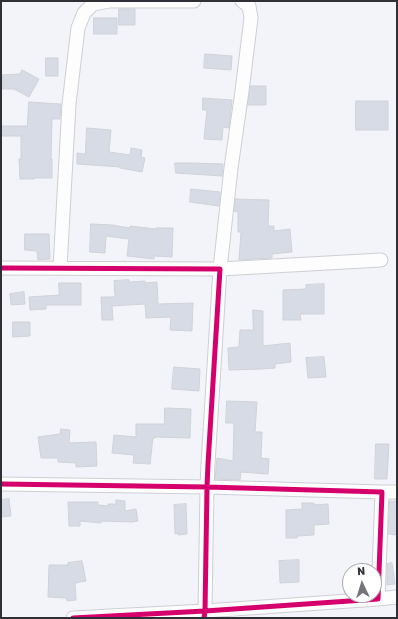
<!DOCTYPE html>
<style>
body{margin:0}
#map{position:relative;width:398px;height:619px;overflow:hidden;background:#f2f4fa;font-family:Rubik,sans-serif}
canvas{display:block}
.frame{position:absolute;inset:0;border:2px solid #2e3036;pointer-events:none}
.north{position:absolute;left:342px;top:563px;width:40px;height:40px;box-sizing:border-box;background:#fff;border:1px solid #abacaf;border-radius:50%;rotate:356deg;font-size:11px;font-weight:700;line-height:16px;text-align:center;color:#2e3036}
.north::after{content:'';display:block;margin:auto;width:14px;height:18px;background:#73757b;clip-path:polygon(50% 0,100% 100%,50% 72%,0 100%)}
</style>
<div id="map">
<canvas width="398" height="619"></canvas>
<div class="frame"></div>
<div class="north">N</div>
</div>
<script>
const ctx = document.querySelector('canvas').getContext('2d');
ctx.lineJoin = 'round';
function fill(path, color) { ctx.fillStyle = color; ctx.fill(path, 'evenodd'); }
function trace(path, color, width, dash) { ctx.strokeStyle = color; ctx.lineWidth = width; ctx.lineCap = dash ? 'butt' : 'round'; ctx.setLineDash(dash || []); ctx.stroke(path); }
const building = new Path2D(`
 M119,9h16v16h-16z
 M94,18h23v16h-23z
 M205,54l27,2 -1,14 -27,-2z
 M46,58h12v18h-12z
 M22,70l17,9 -10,18 -15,-8h-12v-14l18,-1z
 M251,86h15v19h-18z
 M203,98l29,2 -3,28 -6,-1 -1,13 -18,-1 3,-29h-4z
 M356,101h32v29h-32z
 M29,102l32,2 -1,15h-8l-1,40h1v19h-18v1h-14l-1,-20h2v-23h-20v-10h26z
 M87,128l24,2 -2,22 21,3 1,-7 11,2 -1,7 4,1 -3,14 -22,-4v-1l-43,-3v-11l8,1z
 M175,163h16l32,1 -1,12 -46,-3z
 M191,189l29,3 -1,14 -29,-4z
 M236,199l33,1 -1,26h6v5l16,-2 2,23 -20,2v4l-33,2 2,-28h-3v-20l-4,-1z
 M91,224l21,1 18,3v-2l26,3v-1h17l-1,29 -18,-1v3l-27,-3 2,-17 -23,-3 -1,17 -15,-1z
 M25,234h24l1,25 -12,1 -1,-9 -12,-1z
 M129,280v2l16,-1v2l12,-1 1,22 35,-1 -1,28 -22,-1 1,-13 -25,1 -1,-14 -33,2 1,14h-11l-1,-23h14l-1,-16z
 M59,283h22v22h-35v4l-16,1 -1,-13 30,-2z
 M324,284v30h-24l1,6h-18v-30l23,-1v-4z
 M24,292l1,12 -14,1 -1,-11z
 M253,310l10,1v35l27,-3 1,19 -16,2v4l-13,1 -33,1 -1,-22 11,-1 1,-17h13z
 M13,322h17v14l-17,1z
 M324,357l2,20 -18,1 -2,-20z
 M174,367l26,2 -1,22 -27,-2z
 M227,401l30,1 -2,30h7l-1,26 8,1 -1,15 -27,-2 -1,8 -25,-1 2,-21 16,3 1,-38h-8z
 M165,408l26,1 -1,29 -35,-1v1h-2l-3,26 -17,-1 1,-8 -22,-2 2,-18 22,2v-13h28z
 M61,429l9,1 -1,13 27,-1 1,24 -21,1v-4l-18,-1v-4h-17l-3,-21 22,-3z
 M376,444h13l-2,35h-12z
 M9,499l2,17 -10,1v-17z
 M116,500l9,1v10l11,-2 2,12 -6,1 -31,-1v2l-21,-2v5h-11l-1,-24h30v3l10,1v-2h8z
 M390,501h7v34l-9,-1z
 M302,503h12v2l14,-1 1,20 -15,1v10l-16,1 -1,2h-11v-28l16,-1z
 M186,504l1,30 -9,1v-2l-3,1 -1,-29z
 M299,560v22l-19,1 -1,-22z
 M82,561l4,20 -11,2 1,17 -9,1 -1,-3 -18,-1 1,-32h19v-2z
 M392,563l3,21 -8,1v-21z`);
const street = new Path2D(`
 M242,1l7,5 2,12 -9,73 -11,77 -11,101 161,-9
 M1,268l219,1 -12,195 -1,23 -206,-3
 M60,268l9,-164 9,-76 6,-15 9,-9 16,-3h85
 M382,492h15
 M378,599l19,-2
 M73,618l132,-7 173,-12 4,-107 -175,-5 -2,124 -1,7`);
const cycleway = new Path2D(`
 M1,268l219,1 -12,195 -1,23 -206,-3
 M73,618l132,-7 173,-12 4,-107 -175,-5 -2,124 -1,7`);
fill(building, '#d7dbe5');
trace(building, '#d0d2d7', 1);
trace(street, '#cdcfd4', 15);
trace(street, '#fdfdfe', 13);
trace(cycleway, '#d6006c', 5);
</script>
